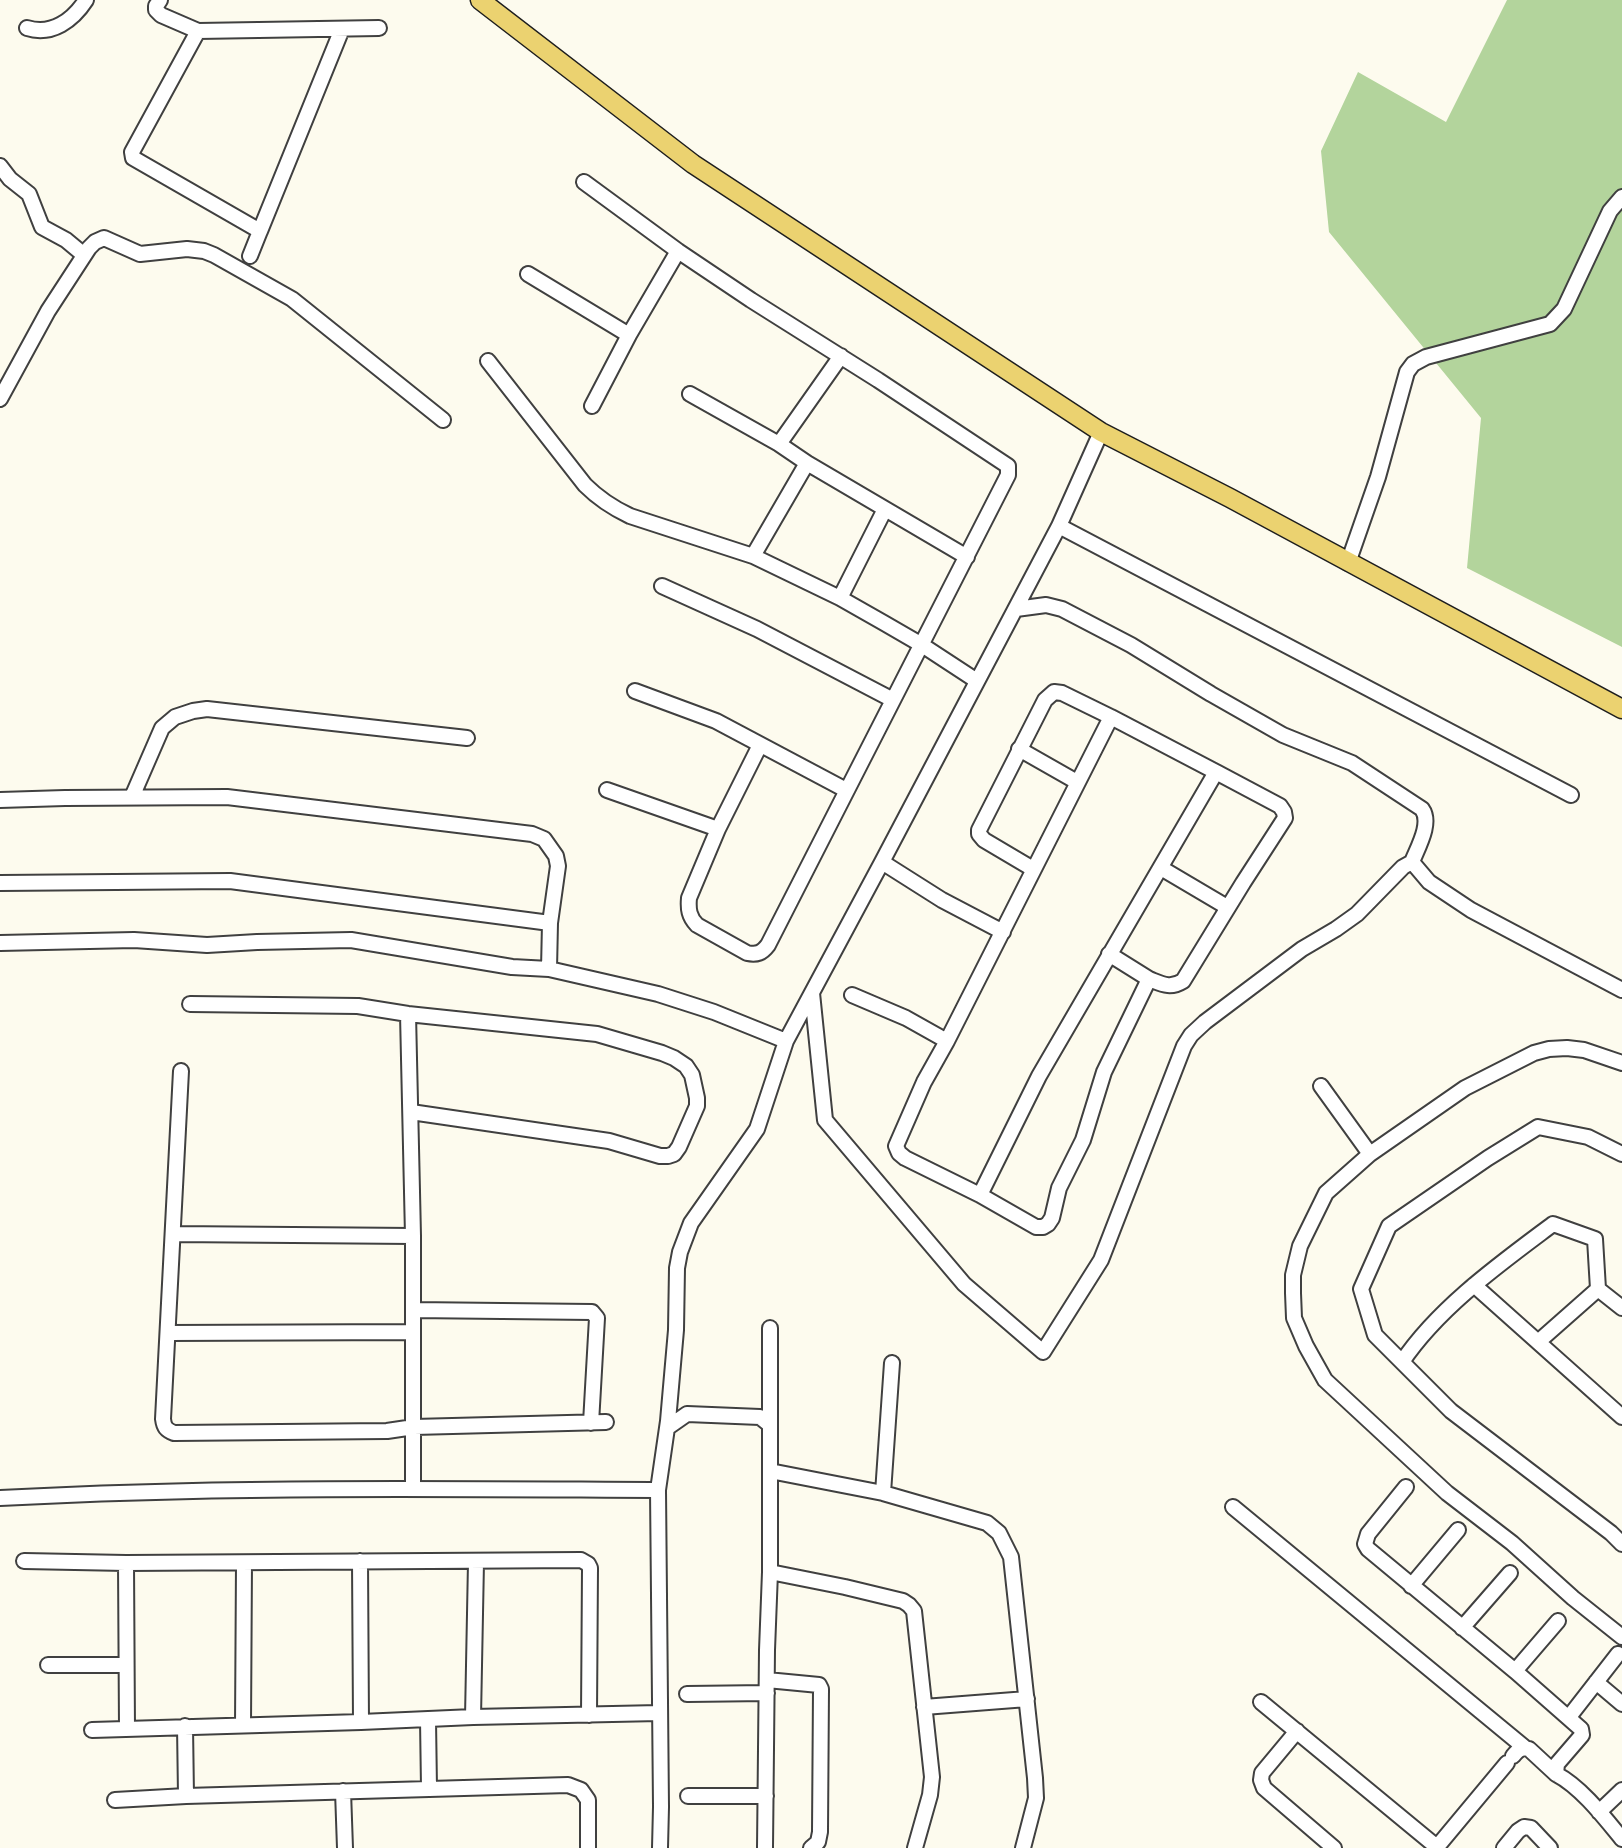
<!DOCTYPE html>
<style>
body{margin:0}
canvas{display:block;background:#fdfbee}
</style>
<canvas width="1622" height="1848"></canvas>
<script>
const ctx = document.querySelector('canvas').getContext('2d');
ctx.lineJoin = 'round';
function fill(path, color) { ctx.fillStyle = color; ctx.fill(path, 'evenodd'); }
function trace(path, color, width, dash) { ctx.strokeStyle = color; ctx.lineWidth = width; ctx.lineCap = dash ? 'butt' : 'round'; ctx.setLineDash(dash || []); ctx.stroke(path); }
const forest = new Path2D(`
 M1507,0h115v647l-155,-79 14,-150 -152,-186 -8,-81 37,-79 88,50z`);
const minor = new Path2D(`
 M160,0l-4,6v4l5,5 37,16 181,-3
 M27,28c25,8 46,-8 59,-28
 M198,31l-66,121 1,6 127,73 82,-202
 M0,166l10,13 19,15 13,33 24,13 18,15
 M584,182l94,69 73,49 127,80 130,86v9l-240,470c-6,8 -11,10 -21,8l-50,-28c-8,-8 -9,-16 -8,-27l29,-69 42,-84
 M250,256l10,-25
 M528,274l101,61
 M488,361l97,124c14,14 28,23 45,31l123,40 87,42 44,25 38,22 55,36
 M690,394l89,50 28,19 160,94
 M0,399l48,-88 41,-63 6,-6 9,-4 36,16 47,-5 17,2 10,4 78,44 151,121
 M592,406l37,-71 49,-84
 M779,444l62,-88
 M1059,526l512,269
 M753,556l54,-93
 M1348,563l30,-86 29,-105 6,-8 13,-7 124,-33 14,-15 46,-98 12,-14
 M662,586l95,43 136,71
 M840,598l45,-89
 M1016,609l30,-4 16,4 69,36 80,49 72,41 69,28 70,46c10,14 -4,38 -10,53l17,20 42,28 151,80
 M635,691l81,30 130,69
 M1019,749l58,33
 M607,790l111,39
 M132,797l30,-69 13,-11 18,-6 14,-2 260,29
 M0,800l65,-2 162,-1 305,37 12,5 12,17 2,10 -8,57 -1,46
 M882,862l60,38 61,32
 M1161,868l66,39
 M0,883l230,-2 320,42
 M0,943l134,-3 73,5 50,-3 94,-2 161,27 37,2 109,25 56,18 72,29
 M1149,979c13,5 21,10 34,2l60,-98 42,-65 -1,-6 -4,-6 -64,-34
 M812,993l13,127 139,164 79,68 58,-92 83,-214 7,-11 14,-13 97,-73 34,-20 21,-15 46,-47 9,-5
 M852,995l54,23 41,23 164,-324 -49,-24 -8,-1 -9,8 -66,130v4l5,6 49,29
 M190,1004l168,2 50,8 189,20 65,19 12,5 12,8 6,9 5,23v8l-18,41 -5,7 -6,2h-8l-51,-15 -198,-29
 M408,1014l5,222v253
 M947,1041l-23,41 -28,64 3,7 6,5 75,37 59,-119 177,-304 -105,-55
 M1622,1063l-38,-13 -17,-2 -18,1 -15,4 -69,35 -95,66 -44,39 -26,53 -7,29v18l1,25 12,28 19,34 122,113 65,50 61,55 49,39
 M181,1071l-18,348c1,8 3,11 11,14l213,-2 27,-4 192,-5
 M1321,1086l49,68
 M1622,1154l-34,-17 -50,-10 -50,31 -99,68 -28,63 14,46 76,76 160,122 11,11
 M980,1195l56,32h7l5,-3 4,-6 7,-30 24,-48 21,-68 45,-93 -40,-25
 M173,1234l240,2
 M1474,1285l148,132
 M413,1310l179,2 5,6 -6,105
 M168,1333l245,-1
 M1538,1342l60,-53
 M1402,1362c37,-55 99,-99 151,-138l42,15 3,50 24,19
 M667,1428l20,-14 73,3 10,8
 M770,1471l113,22 104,30 12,10 12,24 24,221 1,20 -13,50
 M1406,1487l-38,47 -3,10 3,5 147,122 66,58 1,6 -25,29 -1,10c25,13 48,43 66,65
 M883,1493l9,-130
 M0,1498c219,-12 439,-9 658,-8
 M1233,1507l291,240
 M24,1561l102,2 455,-3 7,4 2,4 -1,147
 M360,1561l1,161
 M126,1563l1,166
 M770,1572l75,15 58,14 6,4 5,6 18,166 -2,18 -15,53
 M1411,1586l47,-56
 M1462,1628l48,-55
 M48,1665h78
 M1515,1671l43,-50
 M767,1680l52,5 2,4 -1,143 -2,10 -7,6
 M1596,1682l26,22
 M687,1694l80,-1
 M1261,1702l177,146
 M924,1707l103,-8
 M473,1717l3,-155
 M1569,1717l49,-63
 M428,1720l1,68
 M243,1725l1,-162
 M185,1726l1,70
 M92,1730l269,-8 112,-5 186,-4
 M1297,1731l-35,42 -1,7 3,8 70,60
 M1513,1756c5,-6 8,-9 16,-7l27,25
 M343,1791l2,57
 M688,1796h78
 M115,1800l71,-4 382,-11 13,5 7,10v48
 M1599,1812l23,-22
 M1437,1847l70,-84
 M660,1848l1,-41 -3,-317 10,-69 8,-91 1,-62 3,-16 11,-29 66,-94 29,-88 96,-179 177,-336 42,-94
 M765,1848l2,-198 3,-78v-244
 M1504,1848l14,-17 6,-4 7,1 19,20`);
const major = new Path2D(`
 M480,0l213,164 408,268 129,66 392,211`);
fill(forest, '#b3d49c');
trace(minor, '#404040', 18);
trace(major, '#1e1e1e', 21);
trace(minor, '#fff', 14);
trace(major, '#ebd270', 18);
</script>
